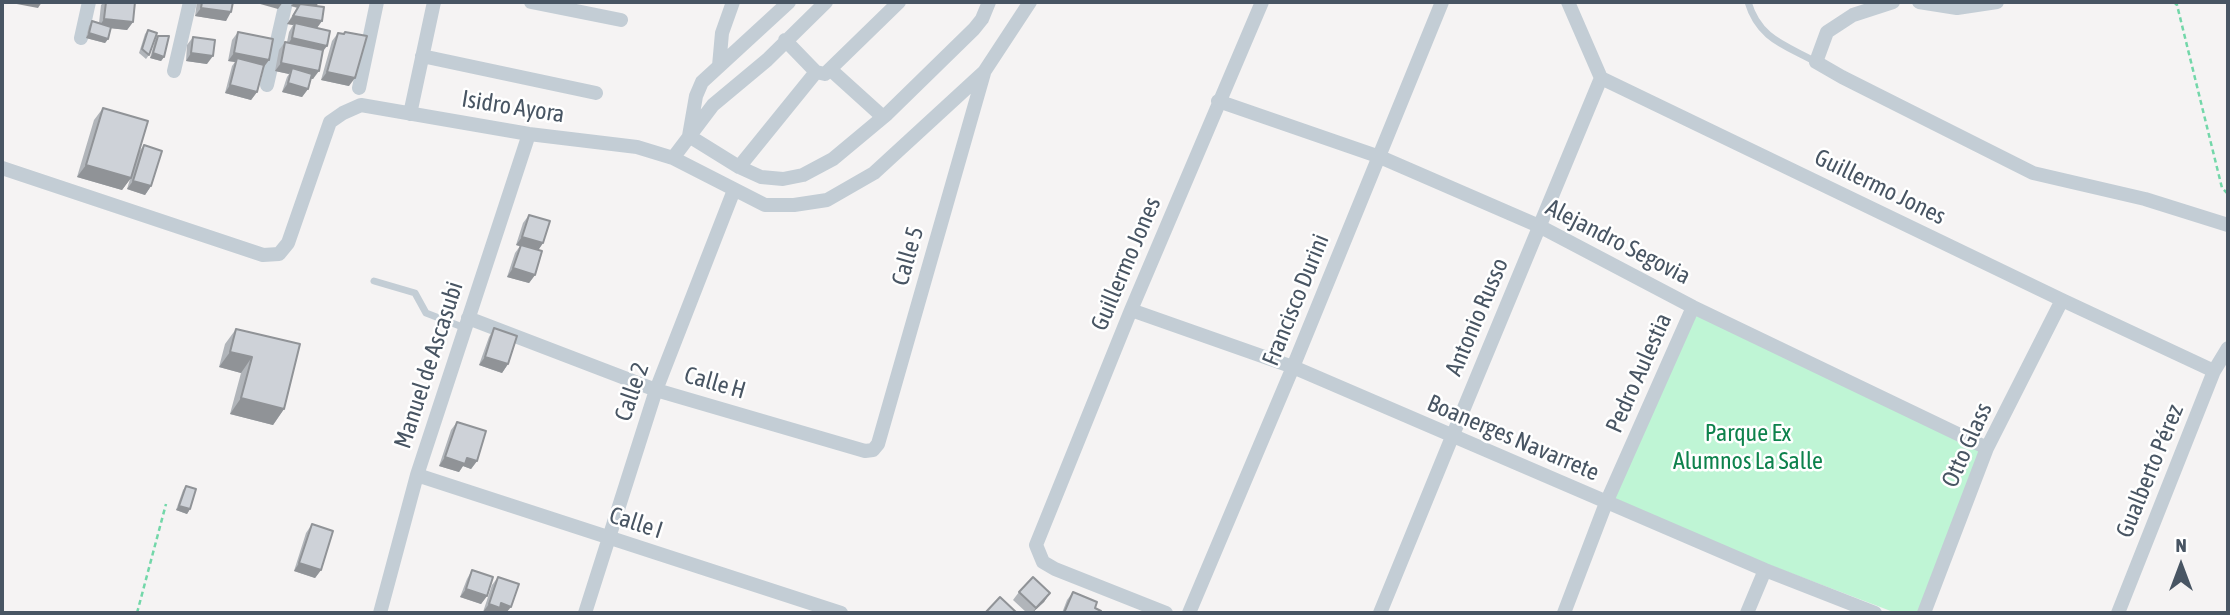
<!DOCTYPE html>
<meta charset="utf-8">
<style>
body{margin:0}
#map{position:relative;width:2230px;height:615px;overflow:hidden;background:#f5f3f3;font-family:"Asap Condensed",sans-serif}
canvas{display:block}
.frame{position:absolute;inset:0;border:4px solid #485563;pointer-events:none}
.north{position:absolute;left:2146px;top:531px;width:70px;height:70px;-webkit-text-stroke:5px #fff;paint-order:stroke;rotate:0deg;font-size:19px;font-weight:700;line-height:28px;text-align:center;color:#485563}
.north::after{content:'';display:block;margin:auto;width:24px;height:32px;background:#485563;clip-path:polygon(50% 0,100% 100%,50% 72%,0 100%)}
</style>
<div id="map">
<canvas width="2230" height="615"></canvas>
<div class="frame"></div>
<div class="north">N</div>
</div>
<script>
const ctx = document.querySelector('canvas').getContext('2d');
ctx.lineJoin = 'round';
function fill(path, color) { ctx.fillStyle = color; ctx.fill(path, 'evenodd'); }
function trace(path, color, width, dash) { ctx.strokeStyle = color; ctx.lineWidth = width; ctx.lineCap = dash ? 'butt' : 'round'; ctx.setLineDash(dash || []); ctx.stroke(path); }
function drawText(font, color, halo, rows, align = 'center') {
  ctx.font = font + ' "Asap Condensed",sans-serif'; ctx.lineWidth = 5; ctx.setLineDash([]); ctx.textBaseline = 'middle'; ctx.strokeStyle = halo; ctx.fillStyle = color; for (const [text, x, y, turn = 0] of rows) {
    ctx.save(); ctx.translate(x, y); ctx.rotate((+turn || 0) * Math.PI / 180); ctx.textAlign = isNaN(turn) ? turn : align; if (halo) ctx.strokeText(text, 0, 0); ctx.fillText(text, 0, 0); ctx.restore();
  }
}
const green = new Path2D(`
 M1693,307l294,141 -69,165h-22l-290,-110z`);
const path = new Path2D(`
 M2174,2l3,3 45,183 6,6
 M137,613l29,-109`);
const lane = new Path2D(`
 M1748,2c11,37 37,43 68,60
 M374,281l41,12 11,20 39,15`);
const street = new Path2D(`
 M531,2l90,18
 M789,2l-87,80 -6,14 -7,40 50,31 22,10 22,2 20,-4 30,-16 54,-45 87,-85 8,-10 7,-17
 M1568,2l33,76 461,222 152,71
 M1893,2l-40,13 -26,17 -11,30 26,15 191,96 112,26 83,26
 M1919,2l38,6 40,-6
 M81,38l8,-36
 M785,40l31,32 9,2 74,-72
 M422,56l174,37
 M719,66l3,-33 11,-31
 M831,70l52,47
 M174,71l16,-69
 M267,85l19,-83
 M359,88l18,-86
 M1218,101l162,56 159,69 154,81 294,141
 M410,114l24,-112
 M673,158l40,-53 54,-45 59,-58
 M739,167l77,-95
 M2,168l261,87 16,-1 9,-11 42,-121 13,-9 18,-8 168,29 108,13 36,11 92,47h29l33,-5 47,-27 110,-101 46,-70
 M1131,310l162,57 472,203 110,43
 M468,318l188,72 209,61 8,-1 5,-6 106,-371
 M417,475l424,138
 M380,613l37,-138 112,-341
 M585,613l71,-223 78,-200
 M1166,613l-111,-44 -12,-7 -7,-17 95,-235 131,-308
 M1189,613l104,-246 149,-365
 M1380,613l72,-176 149,-359
 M1564,613l42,-110 87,-196
 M1747,613l18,-43
 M1924,613l63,-165 75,-148
 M2118,613l96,-242 14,-23`);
const wall = new Path2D(`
 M104,2h31l-2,20 -6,8 -16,-2 -3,11 -3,4 -19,-5 3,-12 3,-5 7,2 2,-18z
 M197,2h36l-7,19 -31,-5z
 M292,2h27l-3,4 6,15 -5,7 6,24 -10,27h-2l-3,10 -6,8 -20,-5 5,-15 2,-3 -14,-3 4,-21 6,-8h2l2,-10 4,-7 -6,-1 10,-16 -6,-2z
 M148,30l1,25 -3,4 -7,-6 6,-19z
 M238,32l31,28 -6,8 -6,24 -6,8 -26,-7 7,-27 3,-4 -7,-1 4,-21z
 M345,32l4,54 -28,-6 11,-39 6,-8 5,1z
 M158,36l6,21 -3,4 -11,-3 5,-18z
 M193,37l14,27 -21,-3 1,-16z
 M103,108l35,45 6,-8 7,41 -6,9 -18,-6 3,-10 -8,11 -45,-13 17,-57z
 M529,215l14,28 -5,7 -3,25 -6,8 -22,-6 8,-24 5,-7 -4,-1 7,-22z
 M494,328l14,36 -6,9 -23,-8 10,-28z
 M236,329l48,80 -11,16 -43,-11 11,-41 -22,-6 6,-23z
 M457,422l20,39 -6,8 -8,-3 -4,6 -20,-6 12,-36z
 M186,486l4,23 -3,5 -11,-4 7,-20z
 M312,524l9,46 -6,8 -21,-7 12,-38z
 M472,570l15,26 -6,8 -21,-7 7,-18z
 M498,577l8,36 -9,-1 -1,1h-10l-3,-1 9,-27z
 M1019,592l31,1 -6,9 -12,11h-5l-14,-13z
 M1073,592l22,16 5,5h-38l5,-13z`);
const shadedWall = new Path2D(`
 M6,2h36l-4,6z
 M253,2h30l-5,7z
 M295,2h24l-6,9 -22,-5z
 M201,8l30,4 -5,9 -31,-5z
 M293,16l29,5 -6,8 -21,-6 -2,2 -6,-1z
 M104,19l29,3 -6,8 -28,-3z
 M89,33l19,6 -3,4 -19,-5z
 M292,38l35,8 -6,8 -35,-7z
 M153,53l11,4 -3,4 -11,-3z
 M191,53l22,3 -6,8 -21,-3z
 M234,53l35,7 -6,8 -26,-10 -2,4 -7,-1z
 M281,63l38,8 -6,8 -22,-5 1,-6 -3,6 -14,-3z
 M327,72l28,6 -6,8 -28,-6z
 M288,83l20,6 -6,8 -20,-5z
 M230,85l27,7 -6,8 -26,-7z
 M86,165l45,13 -9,12 -45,-13z
 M133,181l18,5 -6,9 -18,-6z
 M522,237l21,6 -6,9 -21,-7z
 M513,268l22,7 -6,8 -22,-6z
 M230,352l22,5 -11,16 -22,-6z
 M485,357l23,7 -6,9 -23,-8z
 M241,398l43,11 -11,16 -43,-11z
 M445,457l22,1 10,3 -6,8 -8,-3 -4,6 -20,-6z
 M179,506l11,3 -3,5 -11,-4z
 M299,563l22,7 -6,8 -21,-7z
 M466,589l21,7 -6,8 -21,-7z
 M1050,593l-6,9 -12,11 4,-5z
 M501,603l10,4 -5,6 -9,-1 -1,1h-10l-3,-1 6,-8z`);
const building = new Path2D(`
 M106,2h29l-2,20 -29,-3z
 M202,2h31l-2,10 -30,-4z
 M300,4l24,3 -2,14 -29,-5z
 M92,21l19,6 -3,12 -19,-6z
 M295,23l35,8 -3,15 -35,-8z
 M148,30l9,3 -8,22 -7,-6z
 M238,32l35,7 -4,21 -35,-7z
 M345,32l22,4 -12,42 -28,-6 11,-39 6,1z
 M158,36h11l-5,21 -11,-4z
 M193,37l22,3 -2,16 -22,-3z
 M285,42l38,8 -4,21 -38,-8z
 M237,58l27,7 -7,27 -27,-7z
 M292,68l20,6 -4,15 -20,-6z
 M103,108l45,13 -17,57 -45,-13z
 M144,145l18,6 -11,35 -18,-5z
 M529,215l21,6 -7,22 -21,-6z
 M521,245l21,6 -7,24 -22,-7z
 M494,328l23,8 -9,28 -23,-7z
 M236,329l64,15 -16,65 -43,-11 11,-41 -22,-5z
 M457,422l29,9 -9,30 -10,-3 -2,6 -20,-7z
 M186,486l10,3 -6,20 -11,-3z
 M312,524l21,7 -12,39 -22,-7z
 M472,570l21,7 -6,19 -21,-7z
 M498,577l21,7 -8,23 -10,-4 -1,5 -11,-4z
 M1033,577l17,16 -14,15 -17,-16z
 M1073,592l24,10 -2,6 6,3 -1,2h-36z
 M1000,597l17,16h-29l-2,-1z`);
const streetNames = [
 ["Isidro Ayora",513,107,9],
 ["Guillermo Jones",1880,187,26],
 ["Alejandro Segovia",1618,242,27],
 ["Calle 5",908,256,-74],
 ["Guillermo Jones",1126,264,-67],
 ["Francisco Durini",1296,300,-68],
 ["Antonio Russo",1477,317,-67],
 ["Manuel de Ascasubi",429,365,-72],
 ["Pedro Aulestia",1639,373,-66],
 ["Calle H",715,383,16],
 ["Calle 2",632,392,-71],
 ["Boanerges Navarrete",1513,438,23],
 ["Otto Glass",1967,445,-66],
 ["Gualberto Pérez",2150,471,-68],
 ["Calle I",636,523,18]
];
const parkNames = [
 ["Parque Ex",1748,433],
 ["Alumnos La Salle",1748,461]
];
fill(green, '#bff5d5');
trace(path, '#73d7a9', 2.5, [5, 3.5]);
trace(lane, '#c3cdd5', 7);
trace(street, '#c3cdd5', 14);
fill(wall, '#b1b5ba');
fill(shadedWall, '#909397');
fill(building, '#ced2d8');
trace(building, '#909397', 2);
drawText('24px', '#485563', '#fff', streetNames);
drawText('24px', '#0d824c', '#fff', parkNames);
</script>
